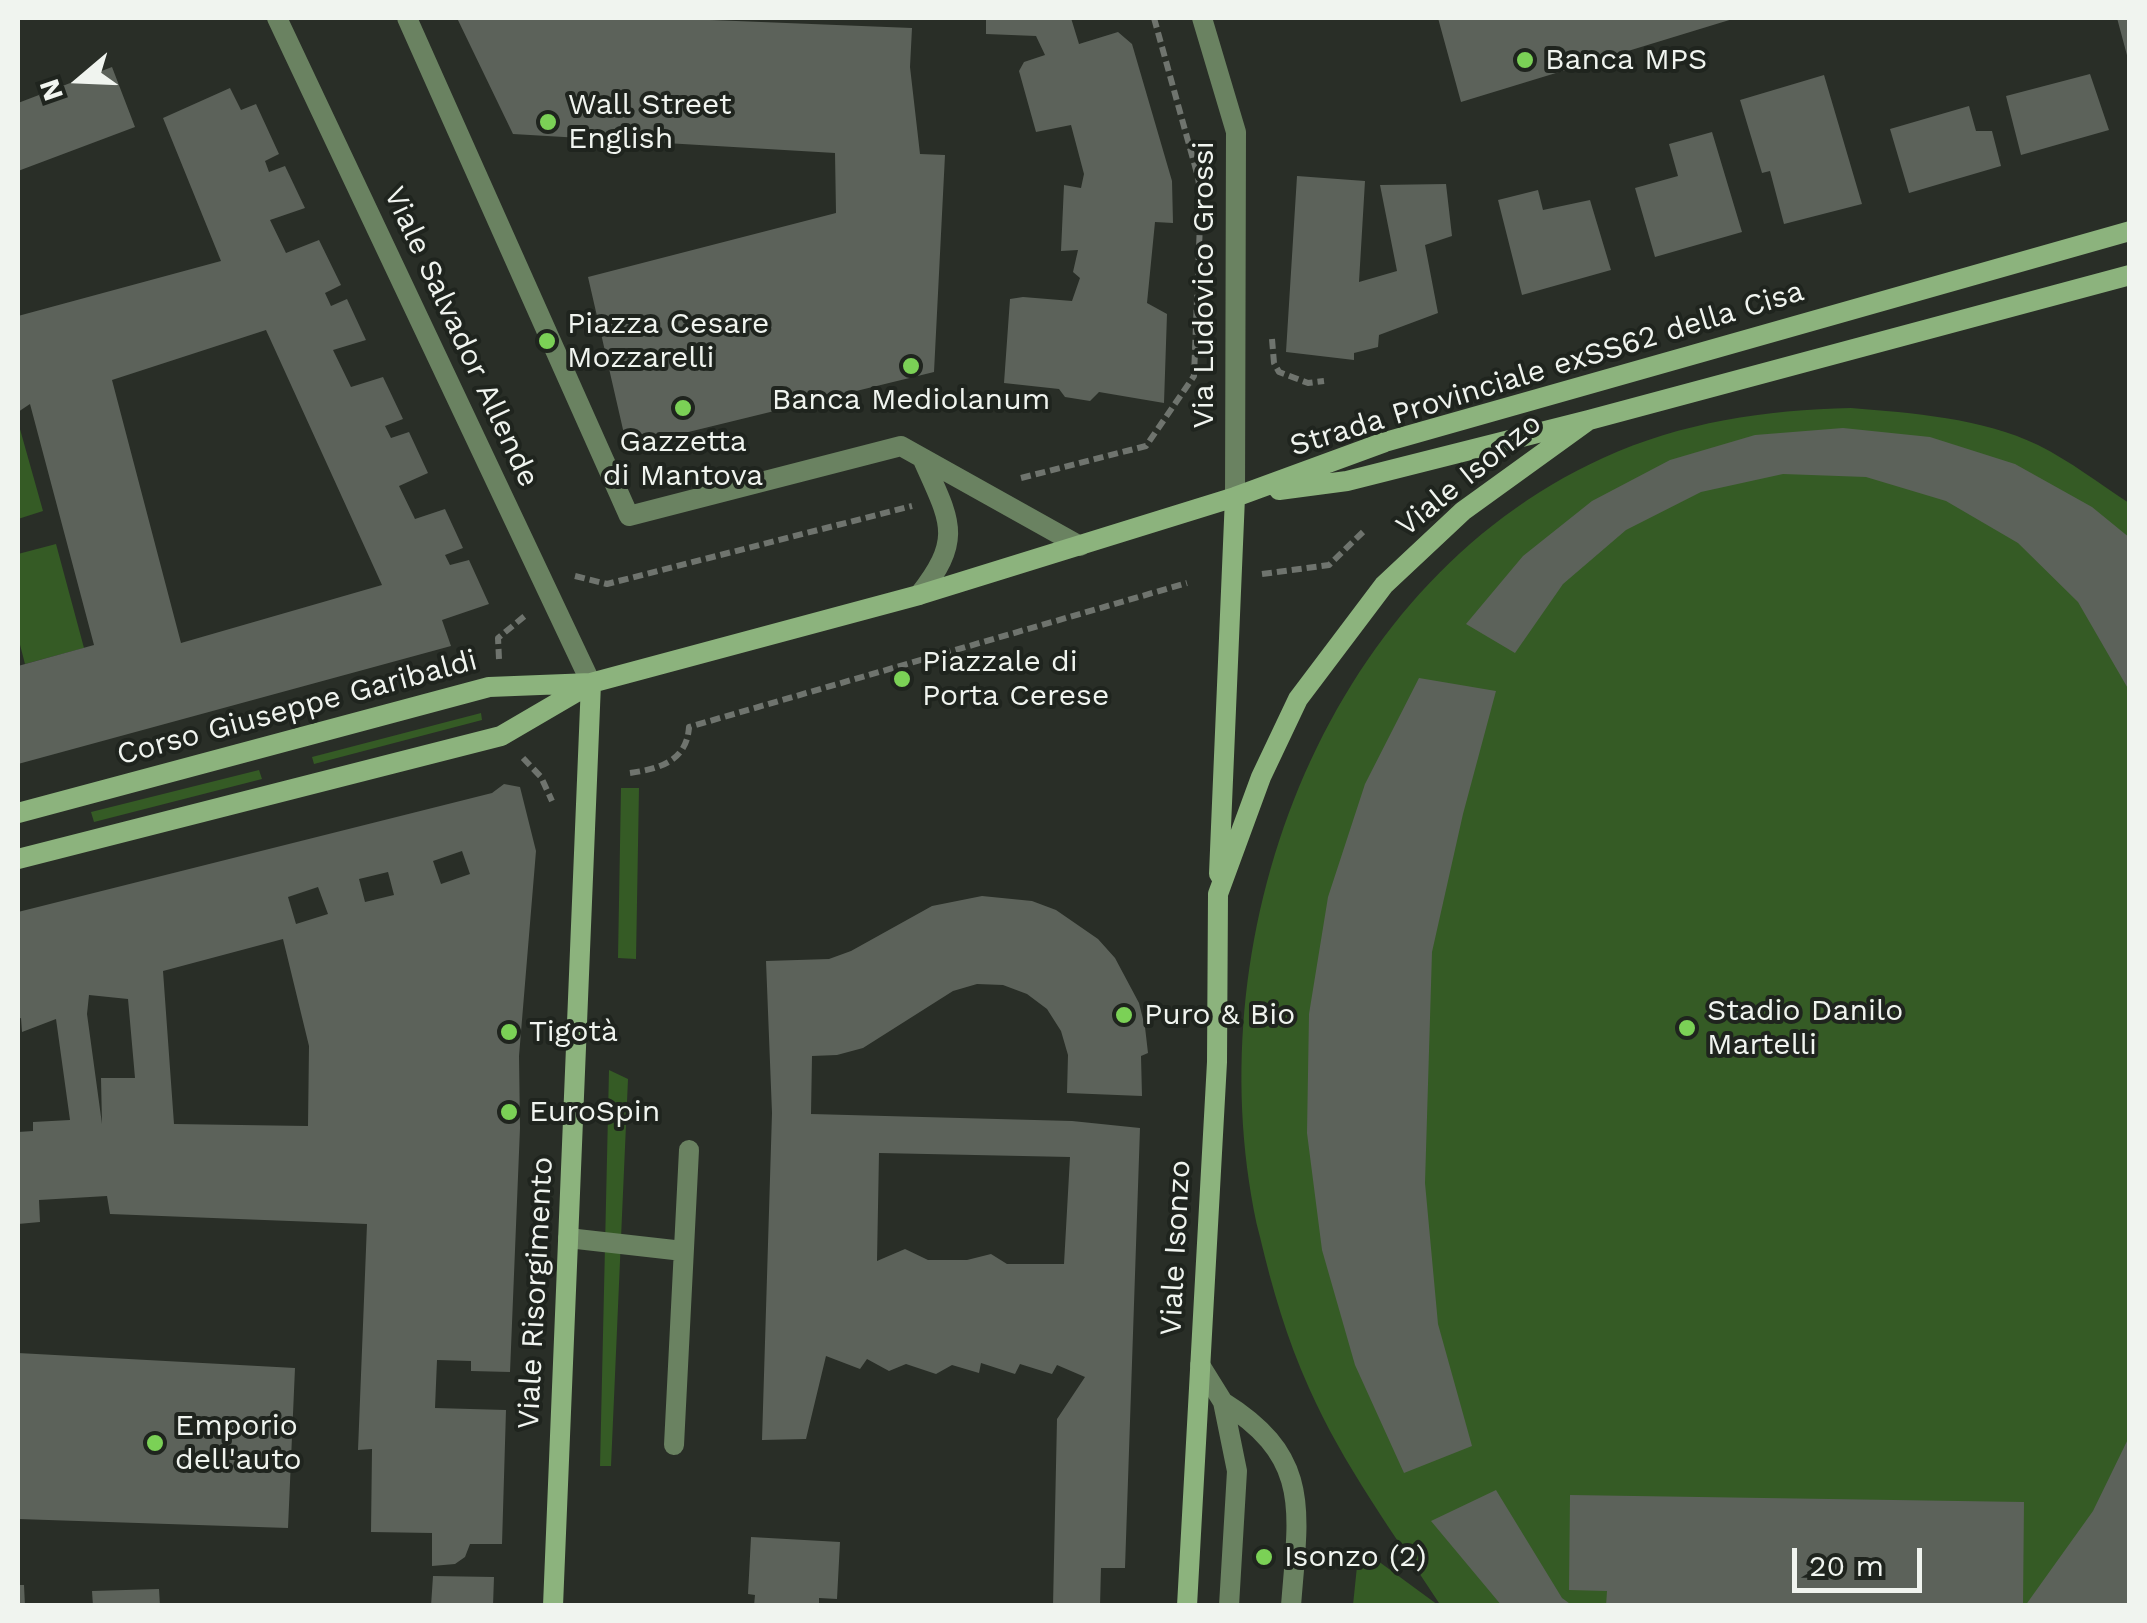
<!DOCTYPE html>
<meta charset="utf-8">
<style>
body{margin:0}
#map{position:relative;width:2147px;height:1623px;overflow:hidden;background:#292e27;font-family:"Work Sans",sans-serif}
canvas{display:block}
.frame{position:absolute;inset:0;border:20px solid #f0f4ef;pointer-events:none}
.north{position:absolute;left:30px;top:30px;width:100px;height:100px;-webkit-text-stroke:8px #1f241e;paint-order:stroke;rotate:251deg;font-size:28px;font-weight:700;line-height:40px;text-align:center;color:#f0f4ef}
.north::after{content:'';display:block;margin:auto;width:35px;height:45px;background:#f0f4ef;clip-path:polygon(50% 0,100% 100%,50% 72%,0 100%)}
.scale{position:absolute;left:1792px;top:1548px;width:130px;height:45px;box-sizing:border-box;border:5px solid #f0f4ef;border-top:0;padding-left:12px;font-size:30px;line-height:35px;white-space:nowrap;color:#f0f4ef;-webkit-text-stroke:8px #1f241e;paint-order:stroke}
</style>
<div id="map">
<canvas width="2147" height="1623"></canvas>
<div class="frame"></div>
<div class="north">N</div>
<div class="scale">20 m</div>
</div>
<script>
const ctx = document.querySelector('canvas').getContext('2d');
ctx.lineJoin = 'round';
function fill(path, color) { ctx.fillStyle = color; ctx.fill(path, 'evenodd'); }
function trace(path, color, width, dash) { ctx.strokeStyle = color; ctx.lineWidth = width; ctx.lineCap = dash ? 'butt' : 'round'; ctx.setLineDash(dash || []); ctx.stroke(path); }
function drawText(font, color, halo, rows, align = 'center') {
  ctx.font = font + ' "Work Sans",sans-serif'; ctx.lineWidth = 8; ctx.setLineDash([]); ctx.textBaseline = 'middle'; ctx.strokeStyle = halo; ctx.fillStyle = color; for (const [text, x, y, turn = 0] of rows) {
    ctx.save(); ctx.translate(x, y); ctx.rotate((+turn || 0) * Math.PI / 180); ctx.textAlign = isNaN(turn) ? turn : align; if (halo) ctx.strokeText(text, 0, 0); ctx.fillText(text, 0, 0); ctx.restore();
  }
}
const green = new Path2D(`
 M1851,408c61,5 131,10 187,37 32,16 62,39 91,58v1102l-688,1c-46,-71 -98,-141 -132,-218 -22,-49 -37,-100 -49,-151 -69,-292 60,-650 343,-779 79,-36 162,-48 248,-50z
 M18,422l25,89 -25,8z
 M56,544l28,104 -59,16 -7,-27v-83z
 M481,713l1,7 -168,44 -2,-7z
 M259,770l3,9 -168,43 -3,-10z
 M621,788h18l-3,171 -18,-1z
 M609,1070l19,9 -17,387h-11z
 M1359,1547l79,58h-85z`);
const building = new Path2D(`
 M457,18h204l251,10 -2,39 10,87 25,1 -11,217 -307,75 -39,-170 248,-64 -1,-60 -322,-19z
 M986,18h85l8,26 39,-12 14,12 40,137 1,42 -18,-1 -8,81 20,11 -3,89 -65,-11 -9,9 -25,-4 -6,-8 -55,-6 6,-84 13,-2 49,4 8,-23 -7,-6 5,-22 -17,1 3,-66 17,3 3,-14 -13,-49 -35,7 -17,-61 5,-9 21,-7 -9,-19 -50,-2z
 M1438,18h298l-275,84z
 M2117,18h13v41h-2z
 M112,67l23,60 -117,44v-68z
 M2090,74l19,56 -88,25 -15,-59z
 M1824,75l38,129 -78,20 -14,-53 -8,2 -22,-73z
 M230,88l11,22 15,-6 23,50 -14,7 4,11 16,-6 20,42 -35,12 16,33 33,-13 22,45 -16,8 6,13 16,-7 19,41 -33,10 18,37 32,-10 20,42 -18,7 6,12 18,-6 19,41 -29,13 16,33 30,-10 18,39 -18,7 5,10 19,-5 20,44 -47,16 9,26 -433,118v-98l76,-21 -64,-241 -12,8v-96l203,-55 -58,-143zM266,330l116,255 -201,58 -69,-263z
 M1969,106l7,25h16l9,35 -92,27 -19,-64z
 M1712,132l30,100 -87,25 -20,-69 43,-12 -9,-32z
 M1297,176l68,5 -6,101 38,-11 -17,-86 66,-1 6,52 -27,9 13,68 -59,22 -1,12 -24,6v7l-68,-8z
 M1538,190l5,20 47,-10 21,70 -89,25 -24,-95z
 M1843,428l87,9 85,27 77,43 38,31v154l-52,-90 -60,-59 -72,-42 -80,-24 -83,-3 -82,18 -75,38 -63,54 -48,69 -49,-29 57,-68 69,-55 78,-41 85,-25z
 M1419,678l77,13 -33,123 -31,138 -7,231 13,141 34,122 -68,27 -49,-108 -33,-115 -15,-117 2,-119 19,-117 37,-113z
 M504,784l16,3 16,64 -17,205 1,72 -10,244 -39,-1v-10l-34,-1 -2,48 71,2 -4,134h-32l-5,13 -10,7 -23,2v-33l-61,-1 1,-83 -14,1 9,-226 -257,-10 -3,-18 -68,4 1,22 -22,2v-92l15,-1v-9l37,-2 -14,-101 -34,13 -1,-14 -3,1v-107l474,-119zM462,851l8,23 -29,10 -8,-23zM388,872l6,23 -29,7 -6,-23zM318,887l10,27 -32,10 -8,-27zM283,939l26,107 -1,80 -134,-2 -11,-153zM89,995l39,4 7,79h-34l1,46 -15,-110z
 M982,896l50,5 24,9 42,29 17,19 24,45 6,24 3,26 -7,3 1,40 -75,-3 1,-38 -7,-24 -14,-22 -20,-15 -24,-9 -26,-1 -24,7 -90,57 -26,7 -25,1 -1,58 261,7 68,7 -15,440h-24l-1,38h-47l4,-187 28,-42 -28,-12 -5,9 -32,-10 -5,10 -34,-11 -2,10 -27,-8 -16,9 -30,-10 -17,7 -22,-12 -7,10 -34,-13 -20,83 -44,1 10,-327 -6,-152 63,-2 22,-8 81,-45zM879,1153l191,4 -6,107h-57l-16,-10 -24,6h-39l-23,-11 -28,12z
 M18,1353l277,15 -7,160 -270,-9z
 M2130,1435v171h-105l68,-95z
 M1496,1490l66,108 11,8h-71l-71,-85z
 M1570,1495l454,7 -1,104h-417l1,-15 -38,-1z
 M751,1537l89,5 -3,57 -18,-1v8h-65l1,-11 -7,-1z
 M433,1576l61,1 -1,29h-62z
 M18,1585h6l1,21h-7z
 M159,1589l1,17h-67l-1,-15z`);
const path = new Path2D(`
 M1154,18l44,159 3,23
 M1272,339l2,24 5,9 29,11 16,-2
 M1021,478l125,-32 48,-70 6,-153
 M1262,574l67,-9 34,-33
 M575,576l32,8 305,-78
 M499,659l-1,-21 28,-23
 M523,758l18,19 11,24
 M630,773c29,-4 57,-12 59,-46l498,-144`);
const service = new Path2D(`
 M568,1238l115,13
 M1200,1365l23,37 14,69 -8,135
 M1223,1402c90,56 75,110 68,204
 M674,1445l15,-295`);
const minor = new Path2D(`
 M277,18l314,665
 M407,18l222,498 272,-70 179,100
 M1202,18l34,114 -1,365
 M919,595c45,-57 31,-74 4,-135`);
const secondary = new Path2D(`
 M1279,490l68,-9 242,-61 541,-145
 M18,813l471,-126 102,-4 328,-88 316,-98 150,-55 745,-211
 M18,859l483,-123 89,-52
 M1219,874l16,-377
 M553,1606l38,-923
 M1187,1606l30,-544 1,-168 43,-117 37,-78 86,-114 79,-74 126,-91`);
const markers = [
 [1525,60,10,"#7bd156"],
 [548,122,10,"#7bd156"],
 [547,341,10,"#7bd156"],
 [911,366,10,"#7bd156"],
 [683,408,10,"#7bd156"],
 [902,679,10,"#7bd156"],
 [1124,1015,10,"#7bd156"],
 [1687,1028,10,"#7bd156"],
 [509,1032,10,"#7bd156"],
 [509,1112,10,"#7bd156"],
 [155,1443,10,"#7bd156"],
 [1264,1557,10,"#7bd156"]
];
const poiNames = [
 ["Banca MPS",1545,60],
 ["Wall Street",568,105],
 ["English",568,139],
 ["Piazza Cesare",567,324],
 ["Mozzarelli",567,358],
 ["Banca Mediolanum",911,400,"center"],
 ["Gazzetta",683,442,"center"],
 ["di Mantova",683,476,"center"],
 ["Piazzale di",922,662],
 ["Porta Cerese",922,696],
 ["Stadio Danilo",1707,1011],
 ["Martelli",1707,1045],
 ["Puro & Bio",1144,1015],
 ["Tigotà",529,1032],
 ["EuroSpin",529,1112],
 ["Emporio",175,1426],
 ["dell'auto",175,1460],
 ["Isonzo (2)",1284,1557]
];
const streetNames = [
 ["Via Ludovico Grossi",1204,285,-90],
 ["Viale Salvador Allende",461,337,65],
 ["Strada Provinciale exSS62 della Cisa",1547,369,-17],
 ["Viale Isonzo",1469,475,-39],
 ["Corso Giuseppe Garibaldi",297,708,-15],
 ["Viale Isonzo",1176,1248,-87],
 ["Viale Risorgimento",536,1293,-87]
];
fill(green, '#355b25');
fill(building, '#5c625a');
trace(path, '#6f746e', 6, [10, 5]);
trace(service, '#6a8261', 20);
trace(minor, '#6a8261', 20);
trace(secondary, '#8cb37d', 20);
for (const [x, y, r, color] of markers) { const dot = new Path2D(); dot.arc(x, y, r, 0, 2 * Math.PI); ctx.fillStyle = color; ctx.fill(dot); trace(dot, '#1f241e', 4); }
drawText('30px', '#f0f4ef', '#1f241e', poiNames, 'left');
drawText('30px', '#f0f4ef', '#1f241e', streetNames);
</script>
